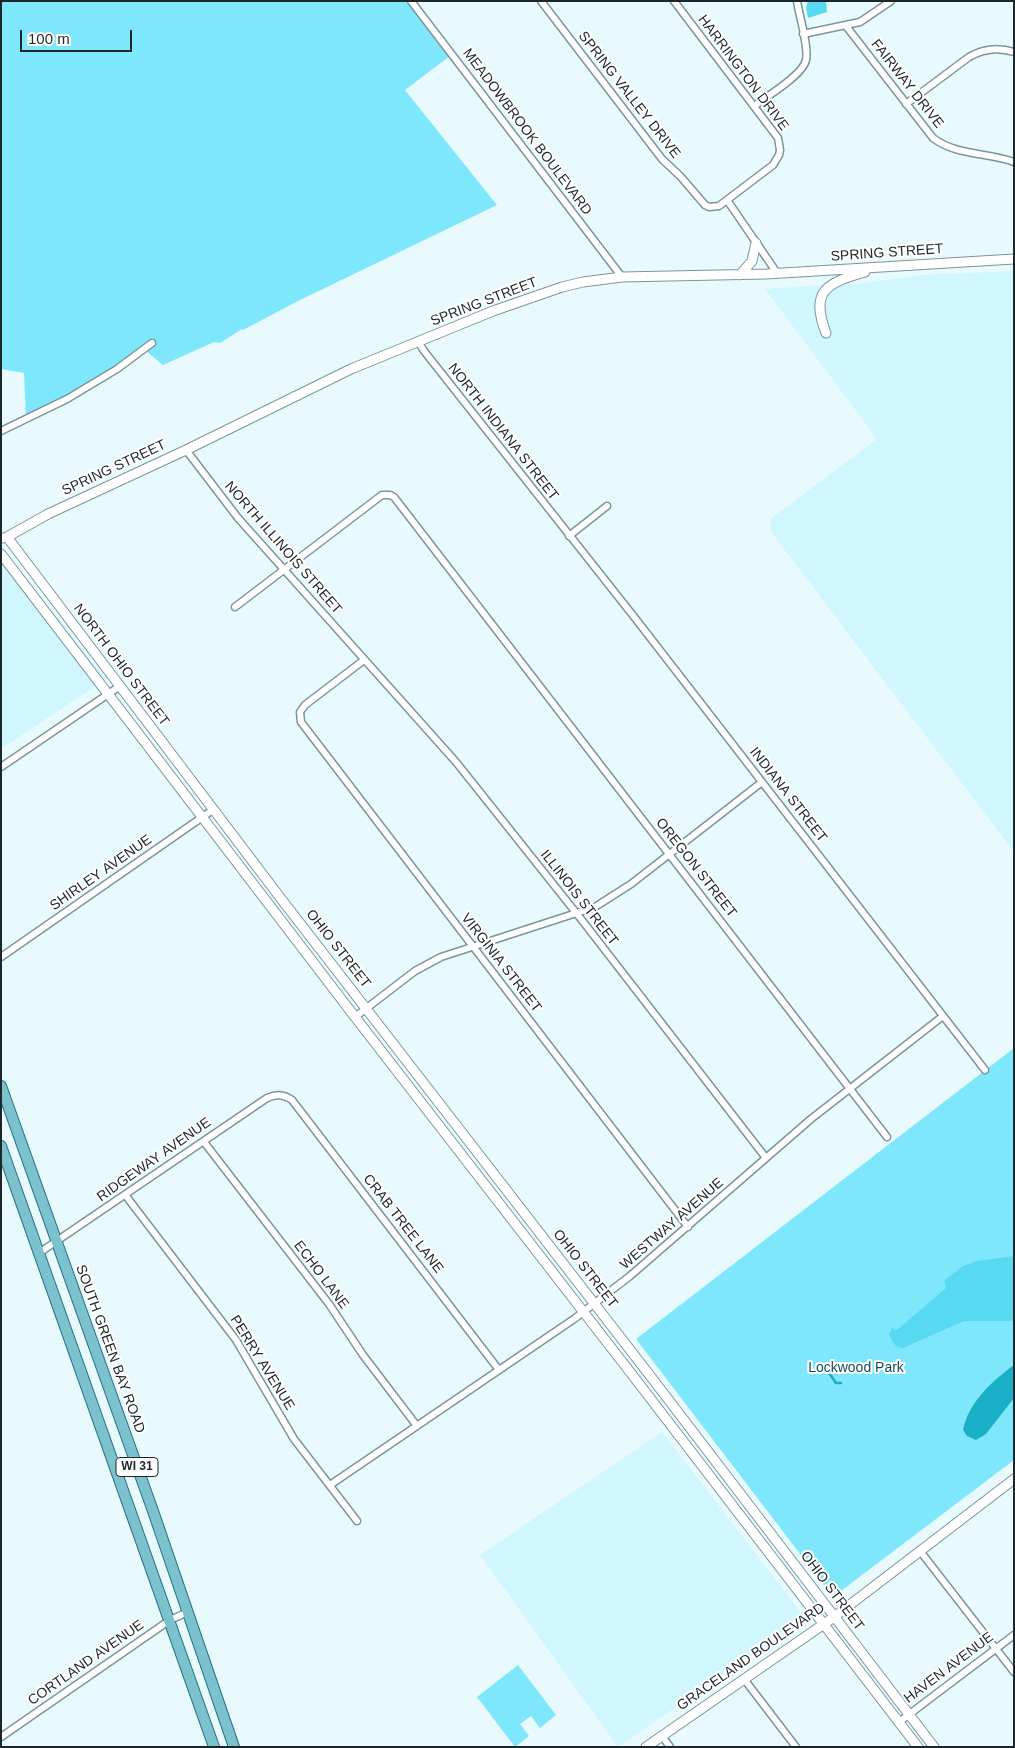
<!DOCTYPE html>
<style>
body{margin:0}
#map{position:relative;width:1015px;height:1748px;overflow:hidden;background:#e9fafe;font-family:Helvetica,sans-serif}
canvas{display:block}
.frame{position:absolute;inset:0;border:2px solid #1d2729;pointer-events:none}
.scale{position:absolute;left:20px;top:30px;width:112px;height:22px;box-sizing:border-box;border:2px solid #1d2729;border-top:0;padding-left:6px;font-size:15px;line-height:18px;white-space:nowrap;color:#1d2729;-webkit-text-stroke:4px #fff;paint-order:stroke}
</style>
<div id="map">
<canvas width="1015" height="1748"></canvas>
<div class="frame"></div>
<div class="scale">100 m</div>
</div>
<script>
const ctx = document.querySelector('canvas').getContext('2d');
ctx.lineJoin = 'round';
function fill(path, color) { ctx.fillStyle = color; ctx.fill(path, 'evenodd'); }
function trace(path, color, width, dash) { ctx.strokeStyle = color; ctx.lineWidth = width; ctx.lineCap = dash ? 'butt' : 'round'; ctx.setLineDash(dash || []); ctx.stroke(path); }
function drawText(font, color, halo, rows, align = 'center') {
  ctx.font = font + ' Helvetica,sans-serif'; ctx.lineWidth = 4; ctx.setLineDash([]); ctx.textBaseline = 'middle'; ctx.strokeStyle = halo; ctx.fillStyle = color; for (const [text, x, y, turn = 0] of rows) {
    ctx.save(); ctx.translate(x, y); ctx.rotate((+turn || 0) * Math.PI / 180); ctx.textAlign = isNaN(turn) ? turn : align; if (halo) ctx.strokeText(text, 0, 0); ctx.fillText(text, 0, 0); ctx.restore();
  }
}
const built = new Path2D(`
 M1014,271v581l-243,-320 -1,-13 107,-80 -112,-150 59,-4h26l71,-10z
 M1,547l105,132 -105,70z
 M662,1432l140,182 2,5 -186,128 -138,-192z`);
const green = new Path2D(`
 M1,1h403l7,5 39,50 -45,34 92,115 -197,95 -57,30 -1,-1 -22,14 -6,-1 -51,23 -18,-15 -28,19 -91,50 -2,-46 -23,-4z
 M1014,1048v412l-181,137 -197,-258z
 M518,1665l38,50 -16,13 -9,-12 -11,8 9,12 -14,11 -38,-50z`);
const forest = new Path2D(`
 M808,1h18l1,11 -19,6 -2,-10z
 M1014,1256v65h-50l-61,27c-9,-1 -11,-6 -14,-14l4,-8 1,4h3l49,-42 -2,-7 19,-15 14,-5z`);
const water = new Path2D(`
 M1014,1365v33l-28,36 -10,6 -9,-4 -4,-6c5,-27 29,-49 51,-65z`);
const stream = new Path2D(`
 M827,1370l9,13h5`);
const street = new Path2D(`
 M411,1l211,276
 M541,1l121,158 19,18 24,28 4,2 10,-1 54,-41 6,-10 1,-5 -2,-12 -104,-137
 M846,26l87,112c24,18 53,14 81,24
 M803,34l57,-12 31,-21
 M906,104l63,-47c14,-8 29,-10 45,-5
 M754,106c12,-9 49,-31 52,-46 3,-13 -7,-45 -9,-59
 M727,200l50,73
 M418,341l6,10 211,267 350,452
 M1,431l66,-32 50,-30 35,-26
 M186,450l52,68 218,244 125,157 185,239
 M569,536l38,-30
 M235,607l147,-112h8l4,2 493,640
 M364,660l-59,45 -5,7 1,10 387,505
 M1,767l119,-81
 M1,957l213,-148
 M355,1017l60,-46 26,-14 154,-50 36,-23 131,-102
 M204,1142l125,162 34,51 54,71
 M126,1196l110,144 58,99 63,82
 M39,1253l228,-155c9,-4 16,-4 25,2l207,270
 M330,1485l244,-166 56,-43 181,-157 132,-103
 M920,1551l94,121
 M744,1679l52,68
 M899,1722l115,-87
 M662,1736l8,11
 M1,1737l169,-117 18,-8`);
const secondary = new Path2D(`
 M740,275l12,-14 4,-18
 M826,333c-16,-42 0,-50 39,-61
 M7,537l275,363 366,473 286,374
 M3,538l4,-1 41,-23 138,-64 165,-81 142,-58 69,-24 21,-5 39,-5 144,-3 248,-15
 M1,554l354,463 282,364 281,366
 M646,1747l188,-130 180,-138`);
const primary = new Path2D(`
 M1,1086l152,425 81,236
 M1,1146l213,601`);
const shields = [
 [137,1467,42]
];
const shieldNames = [
 ["WI 31",137,1467]
];
const streetNames = [
 ["HARRINGTON DRIVE",743,73,53],
 ["FAIRWAY DRIVE",907,84,52],
 ["SPRING VALLEY DRIVE",629,95,52],
 ["MEADOWBROOK BOULEVARD",527,132,53],
 ["SPRING STREET",887,253,-4],
 ["SPRING STREET",484,302,-21],
 ["NORTH INDIANA STREET",503,432,52],
 ["SPRING STREET",114,468,-25],
 ["NORTH ILLINOIS STREET",283,548,49],
 ["NORTH OHIO STREET",121,665,53],
 ["INDIANA STREET",788,795,52],
 ["OREGON STREET",696,868,52],
 ["SHIRLEY AVENUE",101,873,-35],
 ["ILLINOIS STREET",579,898,52],
 ["OHIO STREET",338,949,52],
 ["VIRGINIA STREET",501,963,52],
 ["RIDGEWAY AVENUE",154,1160,-35],
 ["CRAB TREE LANE",403,1224,52],
 ["WESTWAY AVENUE",672,1224,-41],
 ["OHIO STREET",585,1269,52],
 ["ECHO LANE",321,1275,53],
 ["SOUTH GREEN BAY ROAD",110,1349,70],
 ["PERRY AVENUE",262,1363,58],
 ["OHIO STREET",832,1591,53],
 ["GRACELAND BOULEVARD",751,1657,-35],
 ["CORTLAND AVENUE",86,1663,-35],
 ["HAVEN AVENUE",949,1668,-37]
];
const parkNames = [
 ["Lockwood Park",856,1368]
];
fill(built, '#d0f6fe');
fill(green, '#7fe7fc');
fill(forest, '#57d9f2');
fill(water, '#19afc7');
trace(stream, '#19afc7', 2.5);
trace(street, '#7b969b', 9);
trace(secondary, '#7b969b', 11);
trace(primary, '#21717f', 12);
trace(street, '#fff', 6);
trace(secondary, '#fff', 9);
trace(primary, '#7bc2ce', 10);
for (const [x, y, w] of shields) { const box = new Path2D(); box.roundRect(x - w / 2, y - 9.5, w, 19, 4); ctx.fillStyle = '#fff'; ctx.fill(box); trace(box, '#1d2729', 1); }
drawText('bold 12px', '#1d2729', null, shieldNames);
drawText('14px', '#1d2729', '#fff', streetNames);
drawText('14px', '#154d58', '#fff', parkNames);
</script>
